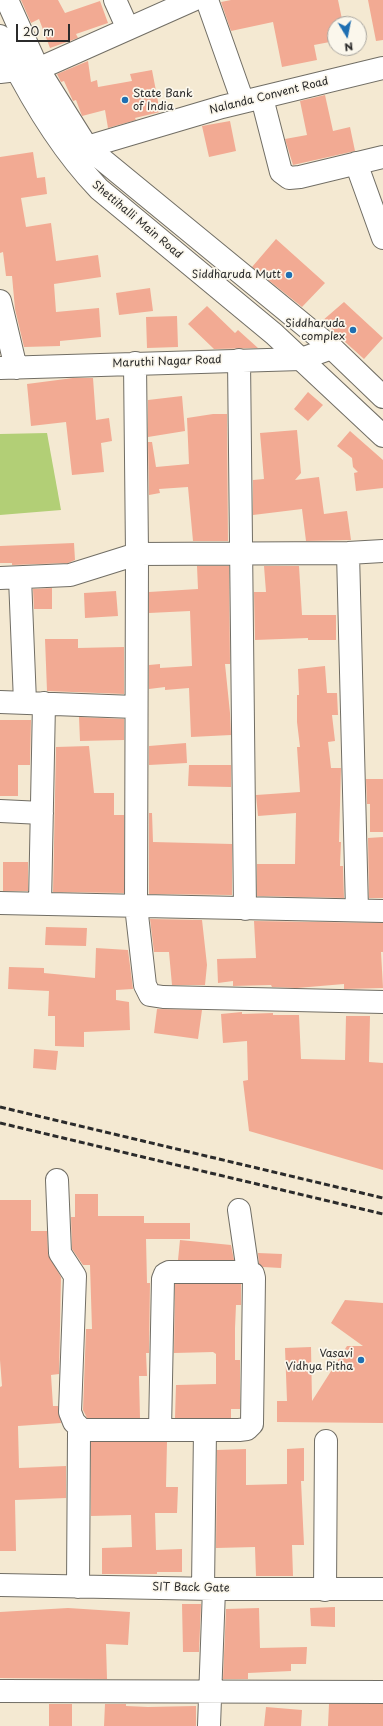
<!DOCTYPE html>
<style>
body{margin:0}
#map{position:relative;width:383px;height:1726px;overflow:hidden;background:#f4e9d2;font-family:"Playpen Sans",sans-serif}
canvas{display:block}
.north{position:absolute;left:327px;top:16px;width:40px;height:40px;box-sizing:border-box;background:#fbf7ec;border:1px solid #a8a59f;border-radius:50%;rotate:170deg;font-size:11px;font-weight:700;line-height:16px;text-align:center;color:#2b2b2b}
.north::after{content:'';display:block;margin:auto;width:14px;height:18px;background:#1f6fb2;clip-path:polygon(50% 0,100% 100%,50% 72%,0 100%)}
.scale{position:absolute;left:16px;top:24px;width:54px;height:18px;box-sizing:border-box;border:2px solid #2b2b2b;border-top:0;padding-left:5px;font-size:12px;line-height:14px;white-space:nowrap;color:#2b2b2b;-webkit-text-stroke:3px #fbf7ec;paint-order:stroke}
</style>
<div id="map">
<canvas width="383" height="1726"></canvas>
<div class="north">N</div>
<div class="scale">20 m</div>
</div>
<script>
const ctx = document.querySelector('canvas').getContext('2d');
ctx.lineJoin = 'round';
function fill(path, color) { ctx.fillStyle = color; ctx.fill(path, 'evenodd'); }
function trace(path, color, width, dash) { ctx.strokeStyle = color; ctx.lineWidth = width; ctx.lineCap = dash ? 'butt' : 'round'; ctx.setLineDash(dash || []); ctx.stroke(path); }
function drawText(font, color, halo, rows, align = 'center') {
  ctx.font = font + ' "Playpen Sans",sans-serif'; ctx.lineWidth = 3.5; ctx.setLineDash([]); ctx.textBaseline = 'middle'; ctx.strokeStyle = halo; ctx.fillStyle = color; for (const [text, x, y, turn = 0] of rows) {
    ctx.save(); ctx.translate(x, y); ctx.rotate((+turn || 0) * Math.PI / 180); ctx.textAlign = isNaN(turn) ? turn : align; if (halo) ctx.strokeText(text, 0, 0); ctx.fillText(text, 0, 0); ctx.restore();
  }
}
const green = new Path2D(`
 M47,433l14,77 -61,5v-81z`);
const building = new Path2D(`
 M21,0h37l7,13 35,-12 8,22 -32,11 2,4 -28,10 -11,-29 -8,4z
 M231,0h107l5,24h-8v17l-21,4 3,15 -35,7 -9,-45 -42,9 -10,-29z
 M368,0h15v40l-7,1z
 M88,61l3,21 6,-2 1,7 34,-6 -2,-7 22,-4 8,42 -25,6 1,2 -28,8 -3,-18 -23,6 -6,-16 -3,1 -9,-20 -3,1 -4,-8z
 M325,95l8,36 17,-4 5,24 -62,14 -8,-26 22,-4 -7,-34z
 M230,121l6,30 -27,6 -7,-31z
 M33,152l4,26 8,-1 2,17 -26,4 5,29 25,-4 5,38 42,-6 3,22 -47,7 2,28 43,-4 2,29 -41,4v5l-36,1 -9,-38 -3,-33h-6l-3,-24 -3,1v-96z
 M276,239l49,44 -23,24 -50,-40z
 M150,288l3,23 -34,4 -3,-22z
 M344,302l39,36 -19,21 -42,-38z
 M207,306l28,27 3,-3 20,18 -44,1 -26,-25z
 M177,316l1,31 -31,1 -1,-31z
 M73,378h20l3,42 13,-2 3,23 -11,2 3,29 -32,3 -6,-53 -35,4 -4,-42z
 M308,392l15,13 -15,16 -14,-12z
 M182,396l3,35 -37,6v-37z
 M213,414h14l1,127h-35l-5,-54 -29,2 1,4 -11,2 -1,-53h4l4,25 33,-3 -2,-46z
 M297,430l4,43 -6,7 24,-3 5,37 23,-3 4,29 -45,1 -4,-32 -49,6v-35l11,-1 -4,-46z
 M350,431l33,29v28l-27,3 -2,-18 4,-1 -5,-5 -1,-9 -15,-12z
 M74,543l1,17 -7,3 -56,2v-2h-12v-17z
 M197,566h32l1,98h-5l5,49 1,22 -40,2 -2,-49 -24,2v-3l-16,2v-24l11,-1v4l32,-2 -2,-55 -41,2v-21l49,-3z
 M264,566h35l3,49h34v25h-28v-2l-53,2 -1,-48h12z
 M52,588v21h-18l-1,-20z
 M116,591l2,25 -33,2 -1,-25z
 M45,639h33v9l46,-1v47l-77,-3z
 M325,666l2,27h10l1,22h-6l3,26 -7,1 3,26h10l-2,74h2l-1,24h3l1,32 -87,-2v-32h38l1,-51 -38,3 -2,-21 44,-3 -3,-45h3l-3,-25v-27h2l-1,-26z
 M79,717l45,2v21l-44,1z
 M0,720h31l-1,45h-12v31h-18z
 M186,743l1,20 -38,2v-19z
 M89,746l5,47h20v22h10v78l-71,-1 3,-145z
 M189,765h42v22l-43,-1z
 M366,779h17v53h-13v-28h-3z
 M149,813h3l1,29 79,2v51l-83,-1z
 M383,837v61h-14l-1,-60z
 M3,862h25v29h-25z
 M150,919l52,1 5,45 -2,20h-33l-3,-33h-15z
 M254,921l129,2v29h-2l2,36 -39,1v-5l-47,4 -25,-1 -1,-2 -38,1v-5l-15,2 -1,-24 39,-1z
 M46,927l41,1 -1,18 -41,-1z
 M96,948l32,2 5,39 -17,1v10l13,2 1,28 -46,2v15l-29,-1v-30h-7l1,-25 -41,-2 1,-22 35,1v5l51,5z
 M157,1009l45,1 -4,29 -44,-6z
 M242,1012v2l31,-1v2h26l2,44 44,1 1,-44h24l-1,46 14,1v107l-134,-39 -6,-50 5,-1 -1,-39 -24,2 -2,-29z
 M34,1049l24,2 -2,19 -23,-2z
 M75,1194h23v22h46v7h46v16h-44l1,44h3l-1,70h-3l1,23h-8l1,42h-53l-4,-8 3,-81h6l-2,-64h-7l-11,-16 -1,-32h4z
 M0,1200h31v31h16l1,23 13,23 -2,97 -8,1 2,31h5l3,17 -43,3 1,42 47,-2v32l-51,2 1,51h-16v-164l2,-1 -2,-26z
 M180,1240l51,5 3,15h-56z
 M258,1253l24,1 -1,14 -18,-1 -4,-3z
 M175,1284h66v21h-5l-1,23v32h5v49h-9v9h-56l1,-33 40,-1v-30l-3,-2 -39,1z
 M345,1300l38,3v120l-106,-1v-21h10l-2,-53 26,-1 1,54 35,-55h16l-32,-23z
 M91,1442h76l-1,45h12l-1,26h-22l1,37 26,-1v23h-25v2h-55v-26l30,-1 -1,-32 -40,1z
 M304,1448v33h-3l3,64h-12l1,31h-37l-1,-29 -39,1 1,-98 29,-1v36l41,-1v-35z
 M182,1604h19l-2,48h-16z
 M335,1607v20l-24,-1 -1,-18z
 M68,1608l62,4 -2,33 -22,-1 1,35 -107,-1v-66z
 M259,1608l1,40 47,-1 -1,17h-15v7l-43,2v6h-25l3,-70z
 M49,1704h23v22h-23z
 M105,1704h21v2l22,1 48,-1v20h-92z
 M329,1704h54v22h-55z
 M266,1707l36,3 -1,16h-37z`);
const minor = new Path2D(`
 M115,0l13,29
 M207,0l36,102
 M38,69l155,-69
 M0,72l17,-2
 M262,98l19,74 8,6 11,-1 83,-20
 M73,155l14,-8 135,-40 161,-39
 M356,163l27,75
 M0,301l16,67
 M239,360l6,549
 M135,363l2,191 -1,352 9,79 5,10 13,2 220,5
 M0,368l301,-9 31,-11
 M348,553l9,357
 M0,578l70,-3 67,-21 211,-1 35,-2
 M20,578l5,124
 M0,702l135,5
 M0,811l42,2
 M0,903l383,8
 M40,904l4,-201
 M57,1180l3,73 15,23 -5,136 4,10 8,8
 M239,1210l9,62
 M0,1585l214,4h169
 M78,1587l1,-154 7,-3h153l8,-1 5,-5 2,-146 -1,-4 -5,-2h-79l-4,2 -2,5 -3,151
 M203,1588l2,-158
 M325,1590l1,-149
 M0,1691l383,1
 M209,1726l5,-137`);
const major = new Path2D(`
 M7,0l31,69 49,78 245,201 51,49
 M0,36c25,53 59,111 99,153l175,145 109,102`);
const rail = new Path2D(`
 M0,1107l383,91
 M0,1123l383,91`);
const markers = [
 [125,100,4,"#1f6fb2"],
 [289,275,4,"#1f6fb2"],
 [353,330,4,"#1f6fb2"],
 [361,1360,4,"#1f6fb2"]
];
const poiNames = [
 ["State Bank",133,94,"left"],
 ["of India",133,107,"left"],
 ["Siddharuda Mutt",281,275],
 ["Siddharuda",345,324],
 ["complex",345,337],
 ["Vasavi",353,1354],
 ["Vidhya Pitha",353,1367]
];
const streetNames = [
 ["Nalanda Convent Road",269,96,-14],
 ["Shettihalli Main Road",137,220,40],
 ["Maruthi Nagar Road",167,362,-2],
 ["SIT Back Gate",191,1588,1]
];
fill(green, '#b2cf76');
fill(building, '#f2aa93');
trace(minor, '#716e65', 24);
trace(major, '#716e65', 24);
trace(minor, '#fff', 22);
trace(major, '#fff', 22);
trace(rail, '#2b2b2b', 3, [6, 3]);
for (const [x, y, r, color] of markers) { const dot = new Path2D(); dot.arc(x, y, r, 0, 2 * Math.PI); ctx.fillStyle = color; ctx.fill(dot); trace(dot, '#fbf7ec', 1.5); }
drawText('11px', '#2b2b2b', '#fbf7ec', poiNames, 'right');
drawText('11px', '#2b2b2b', '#fbf7ec', streetNames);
</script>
